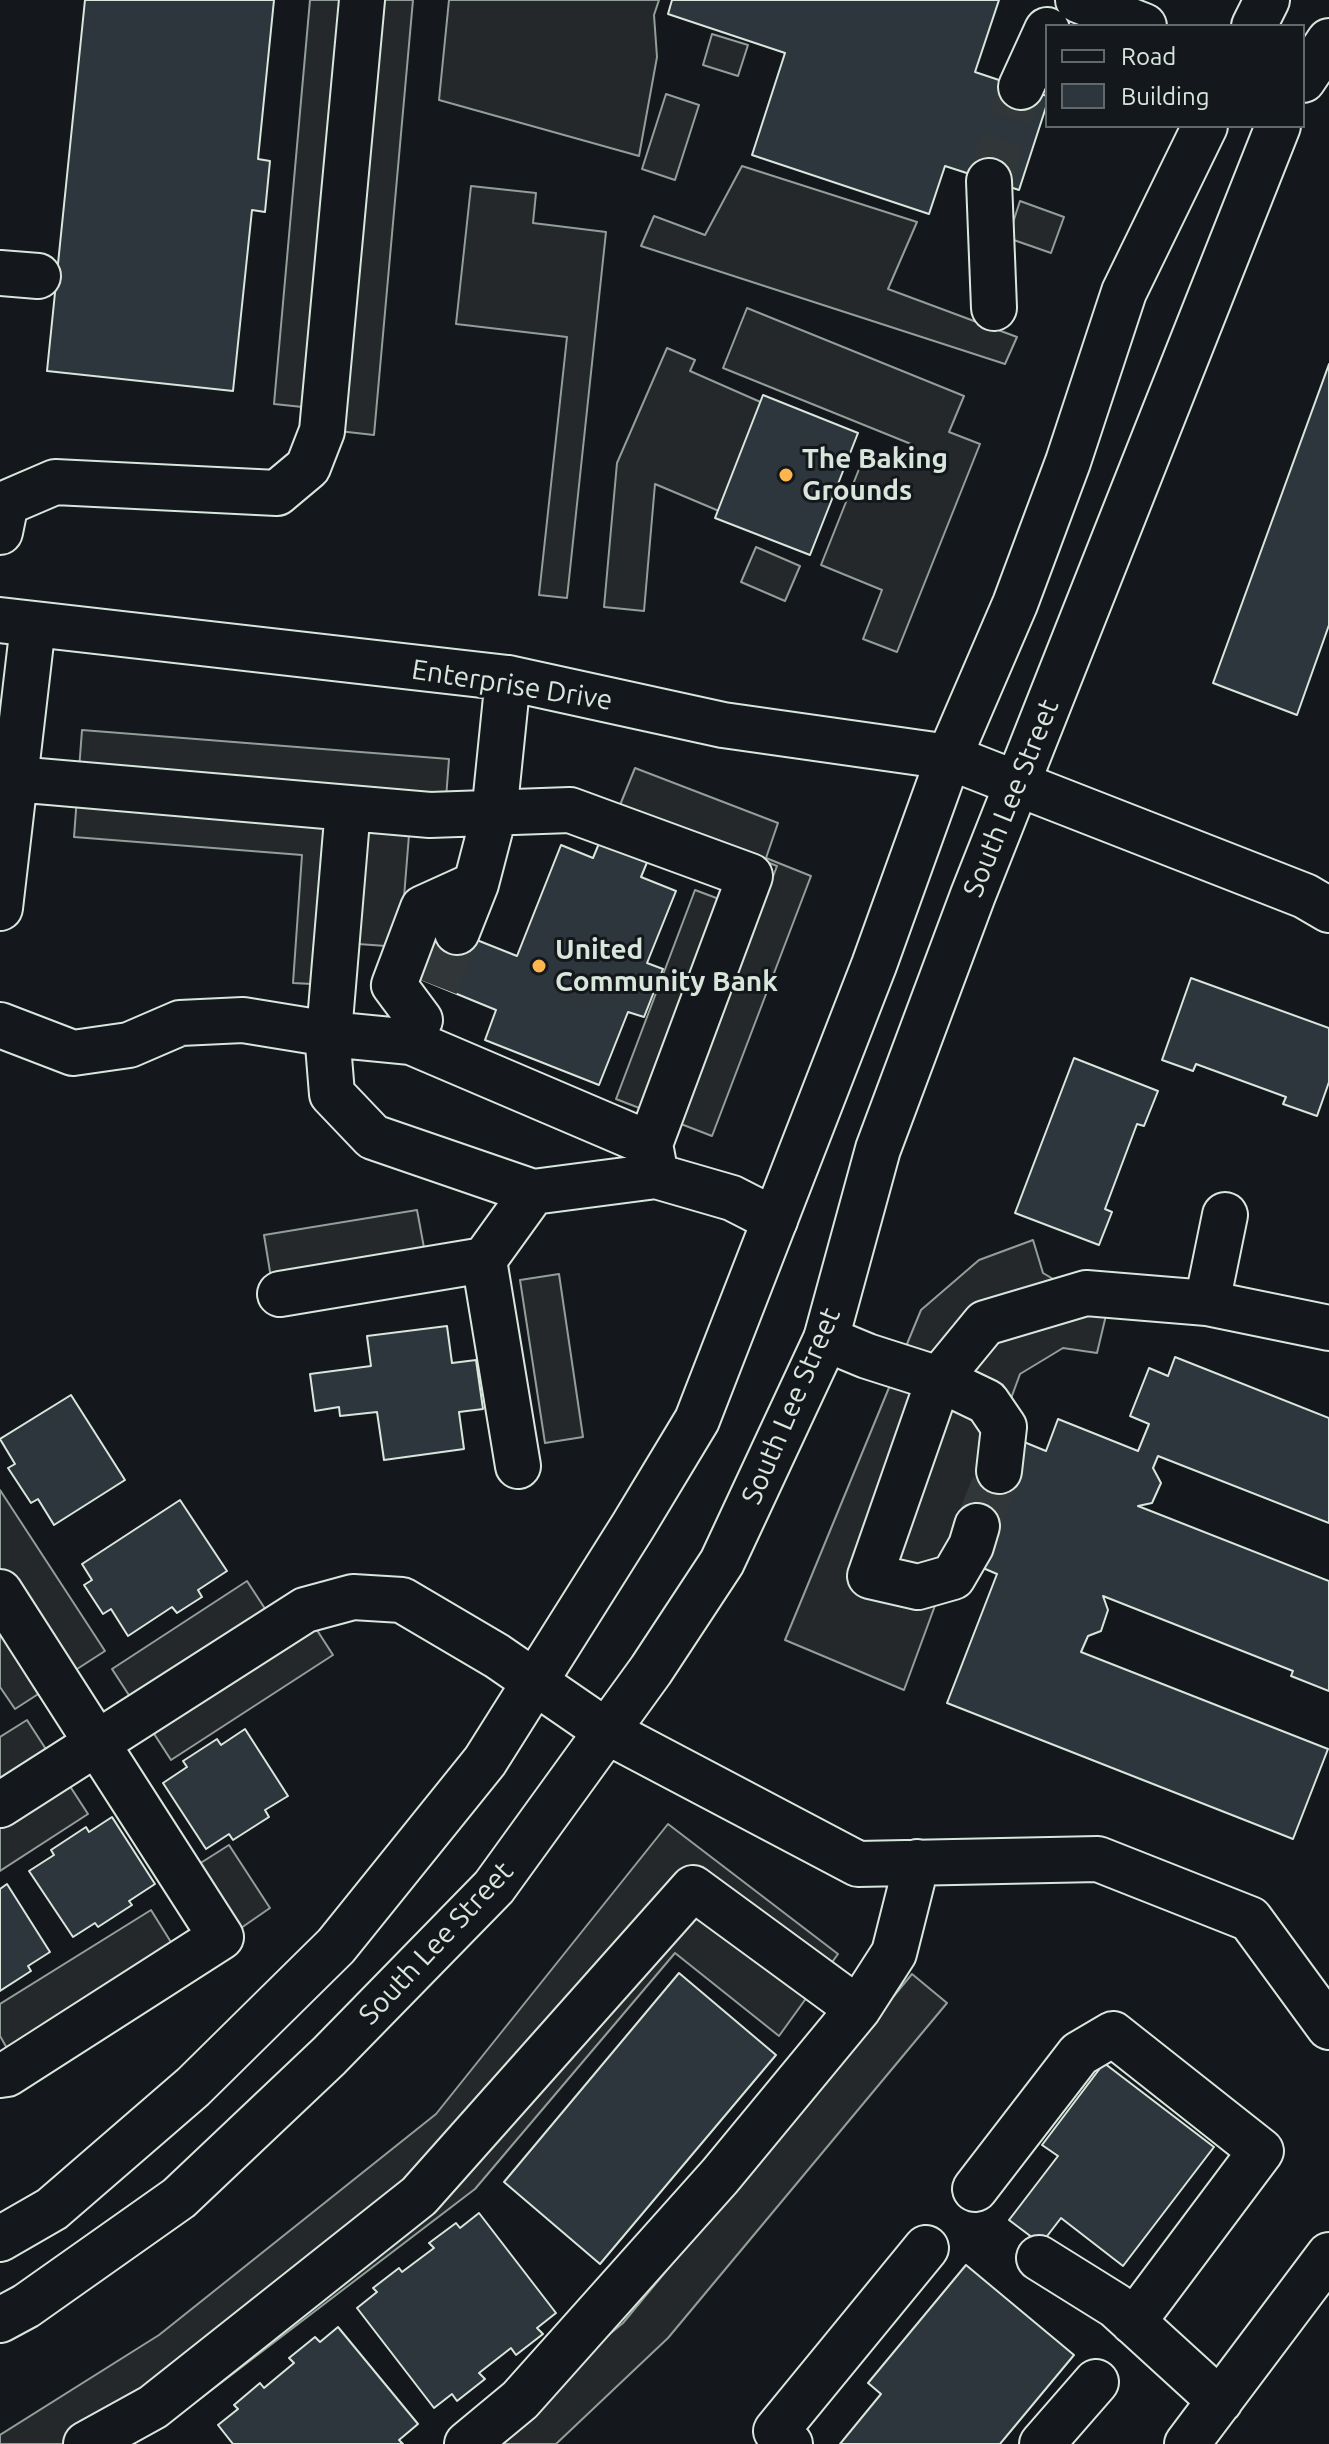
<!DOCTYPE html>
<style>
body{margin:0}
#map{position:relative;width:1329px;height:2444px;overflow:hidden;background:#14181c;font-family:Ubuntu,sans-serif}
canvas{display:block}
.legend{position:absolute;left:1045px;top:24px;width:260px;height:104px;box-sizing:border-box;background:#14181c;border:2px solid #626a69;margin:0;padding:10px 14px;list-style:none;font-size:24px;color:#d8e6dc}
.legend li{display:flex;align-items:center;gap:16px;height:40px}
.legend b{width:40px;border:2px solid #626a69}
</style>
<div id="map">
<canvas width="1329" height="2444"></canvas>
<ul class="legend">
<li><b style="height:10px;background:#14181c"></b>Road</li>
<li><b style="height:22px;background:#2c363c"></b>Building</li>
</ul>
</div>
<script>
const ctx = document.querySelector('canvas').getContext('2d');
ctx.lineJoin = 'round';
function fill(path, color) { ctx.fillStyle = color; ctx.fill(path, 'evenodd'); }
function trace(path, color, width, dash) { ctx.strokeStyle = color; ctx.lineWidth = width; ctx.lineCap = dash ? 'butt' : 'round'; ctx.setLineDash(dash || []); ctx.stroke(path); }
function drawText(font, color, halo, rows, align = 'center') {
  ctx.font = font + ' Ubuntu,sans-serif'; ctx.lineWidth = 6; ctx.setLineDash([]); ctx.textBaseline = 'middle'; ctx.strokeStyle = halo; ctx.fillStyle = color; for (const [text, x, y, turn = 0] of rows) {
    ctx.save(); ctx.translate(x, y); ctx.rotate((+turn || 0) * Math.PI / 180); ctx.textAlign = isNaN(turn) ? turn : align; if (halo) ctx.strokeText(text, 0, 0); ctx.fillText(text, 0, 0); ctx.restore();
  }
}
const parking = new Path2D(`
 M310,0h103l-39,435 -44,-5 1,-20 -57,-6z
 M449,0h210l-5,15 3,42 -18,99 -200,-56z
 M712,34l36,11 -10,31 -35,-11z
 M666,94l33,11 -24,75 -33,-11z
 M742,166l175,56 -29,67 129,48 -12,27 -364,-118 13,-30 51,19z
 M471,186l65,7 -3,30 73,9 -39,366 -28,-3 28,-258 -111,-13z
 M1020,201l44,16 -13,36 -43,-15z
 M747,308l217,88 -15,36 31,12 -83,208 -34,-13 19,-49 -61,-25 46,-116 36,14 8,-19 -188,-76z
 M667,348l28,12 -5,11 75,33 -46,107 -64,-27 -11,127 -40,-4 13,-144z
 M756,547l44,19 -15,35 -44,-19z
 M82,730l367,29 -4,53 -34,-2 -11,137 -84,-6 -4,43 -19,-1 9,-128 -228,-18z
 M635,768l143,55 -12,35 45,18 -99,260 -96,-37 79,-209 64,24 18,-48 -157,-61z
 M417,1210l8,43 -154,25 -7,-43z
 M1033,1240l10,33 64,38 -10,42 -34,-5 -43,26 -116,316 -119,-50 136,-330 58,-50z
 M559,1274l24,163 -38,6 -25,-163z
 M0,1490l105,161 -90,58 -15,-22z
 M247,1581l41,63 27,-17 18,28 -162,105 -59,-91z
 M27,1720l61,94 -88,57v-134z
 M668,1824l170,130 -59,82 -104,-83 -200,236 -287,219 -62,36h-126v-9l159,-100 277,-221z
 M229,1845l41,63 -29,20 -42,-64z
 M151,1910l23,37 -166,103 -8,-14v-32z
 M912,1974l35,29 -279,335 -112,106h-79l146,-121z`);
const building = new Path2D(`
 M85,0h189l-16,159 12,2 -5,51 -13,-2 -19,181 -186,-20z
 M672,0h327l-24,72 72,24v8l-28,86 -74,-24 -16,48 -177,-59 33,-102 -117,-39z
 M1329,364v261l-32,90 -84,-32z
 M763,395l95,38 -48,122 -95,-37z
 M600,841l48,19 -7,17 35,14 -29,72 16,6 -19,48 -16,-5 -29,73 -114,-45 11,-30 -78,-32 21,-53 78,31 44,-111 32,13z
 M1191,978l138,50v54l-12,34 -34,-12 3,-7 -90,-33 -3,7 -31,-11z
 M1074,1058l84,33 -14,35 -7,-2 -32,85 7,3 -13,33 -84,-32z
 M447,1326l5,37 24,-3 7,49 -24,3 5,37 -80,11 -7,-48 -37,4 -1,-9 -24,4 -5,-37 61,-8 -4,-30z
 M1175,1357l154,61v105l-171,-67 -5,12 8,15 -9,20 -14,3 191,75v110l-38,-15 2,-5 -190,-75 5,14 -7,21 -13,5 -7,16 247,97 -35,90 -346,-136 50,-129 -21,-9 -14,-45 22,-55 40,-23 22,9 12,-32 80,32 11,-27 -19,-8 19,-48 19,8z
 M71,1395l54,85 -71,45 -16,-26 -7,4 -23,-35 7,-4 -15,-25z
 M180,1500l47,71 -29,19 4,7 -25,16 -5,-6 -44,29 -17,-27 -8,5 -19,-29 8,-5 -10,-16z
 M245,1729l43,67 -23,14 4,7 -36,23 -4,-6 -23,15 -43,-66 24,-16 -4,-6 34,-22 4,6z
 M112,1817l43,67 -26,17 3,4 -34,22 -3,-4 -22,14 -44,-66 25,-16 -3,-5 35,-23 3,5z
 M7,1884l43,68 -22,14 3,5 -31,20v-102z
 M679,1973l97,82 -176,209 -96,-82z
 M1104,2063l110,84 -91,119 -62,-48 -20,26 -32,-24 49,-64 -16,-11z
 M479,2213l77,100 -19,15 6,6 -27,21 -5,-7 -32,25 6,6 -28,22 -5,-7 -18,14 -77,-100 20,-16 -4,-4 26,-20 3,4 32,-24 -5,-5 27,-20 4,5z
 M966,2265l108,90 -74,89h-160l41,-50 -13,-11z
 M338,2327l80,97 -19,16 4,4h-170l-15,-19 20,-16 -4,-4 26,-22 4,5 30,-25 -5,-5 26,-21 5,5z`);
const minorTunnel = new Path2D(`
 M989,181l32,-94
 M436,986l21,-54
 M977,1526l22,-55`);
const minor = new Path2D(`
 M1078,0l66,26
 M1021,87l26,-57
 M989,181l5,127
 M0,273l38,3
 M0,532l6,-29 49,-21 222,11 31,-26 14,-36 40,-431
 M0,620l508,58 215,47 226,32 356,139 24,14
 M15,779l415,36 140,-5 180,66 -100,268 6,32 76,22 43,22
 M348,808l-20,237 4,49 41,43 160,55 123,-16
 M0,908l33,-283
 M457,932l19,-48 18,-69 14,-137
 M420,1020l-26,-35 29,-77 53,-24
 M0,1025l73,28 56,-8 51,-22 63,-3 86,14 82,8 239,102
 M280,1294l204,-34
 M1207,1303l18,-88
 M826,1339l41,17 72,23 46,-56 101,-30 121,10 122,25
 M518,1466l-34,-206 49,-68
 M977,1526l-6,20 -18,31 -35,10 -48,-11 69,-197 48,23 17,25 -5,44
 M0,1592l221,345 -214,137 -7,1
 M0,1805l305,-195 48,-13 49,3 95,56 109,75 252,133 240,-5 152,60 79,108
 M975,2189l104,-135 34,-20 148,117 -128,171
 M1039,2258l77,48 104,95
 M86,2444l67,-37 266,-211 274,-308 165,121
 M467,2444l53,-44 200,-224 138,-167 36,-56 23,-91
 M790,2444l-14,-13 150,-183
 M1042,2444l54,-62
 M1187,2444l142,-189`);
const major = new Path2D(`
 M1254,26l13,-26
 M1303,80l26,-39
 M0,2239l52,-30 141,-122 143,-141 149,-185 148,-235 64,-106 177,-455 75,-208 66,-153 53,-142 56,-170 81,-166
 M0,2320l26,-14 153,-108 150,-142 165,-169 157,-217 71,-108 104,-223 52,-190 95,-254 305,-769`);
const markers = [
 [786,475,8,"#ffb74d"],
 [539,966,8,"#ffb74d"]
];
const poiNames = [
 ["The Baking",802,459],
 ["Grounds",802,491],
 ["United",555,950],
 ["Community Bank",555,982]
];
const streetNames = [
 ["Enterprise Drive",512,685,9],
 ["South Lee Street",1011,798,-68],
 ["South Lee Street",791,1406,-67],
 ["South Lee Street",436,1943,-47]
];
fill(parking, '#24282b');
trace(parking, '#939e99', 2);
fill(building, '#2c363c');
trace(building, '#d8e6dc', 2);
trace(minorTunnel, '#313739', 44, [44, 22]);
trace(minor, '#d8e6dc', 48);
trace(major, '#d8e6dc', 48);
trace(minor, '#14181c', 44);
trace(major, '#14181c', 44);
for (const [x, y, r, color] of markers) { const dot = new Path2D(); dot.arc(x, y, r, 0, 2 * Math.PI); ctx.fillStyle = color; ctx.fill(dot); trace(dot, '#14181c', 3); }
drawText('bold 28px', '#d8e6dc', '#14181c', poiNames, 'left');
drawText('28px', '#d8e6dc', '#14181c', streetNames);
</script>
